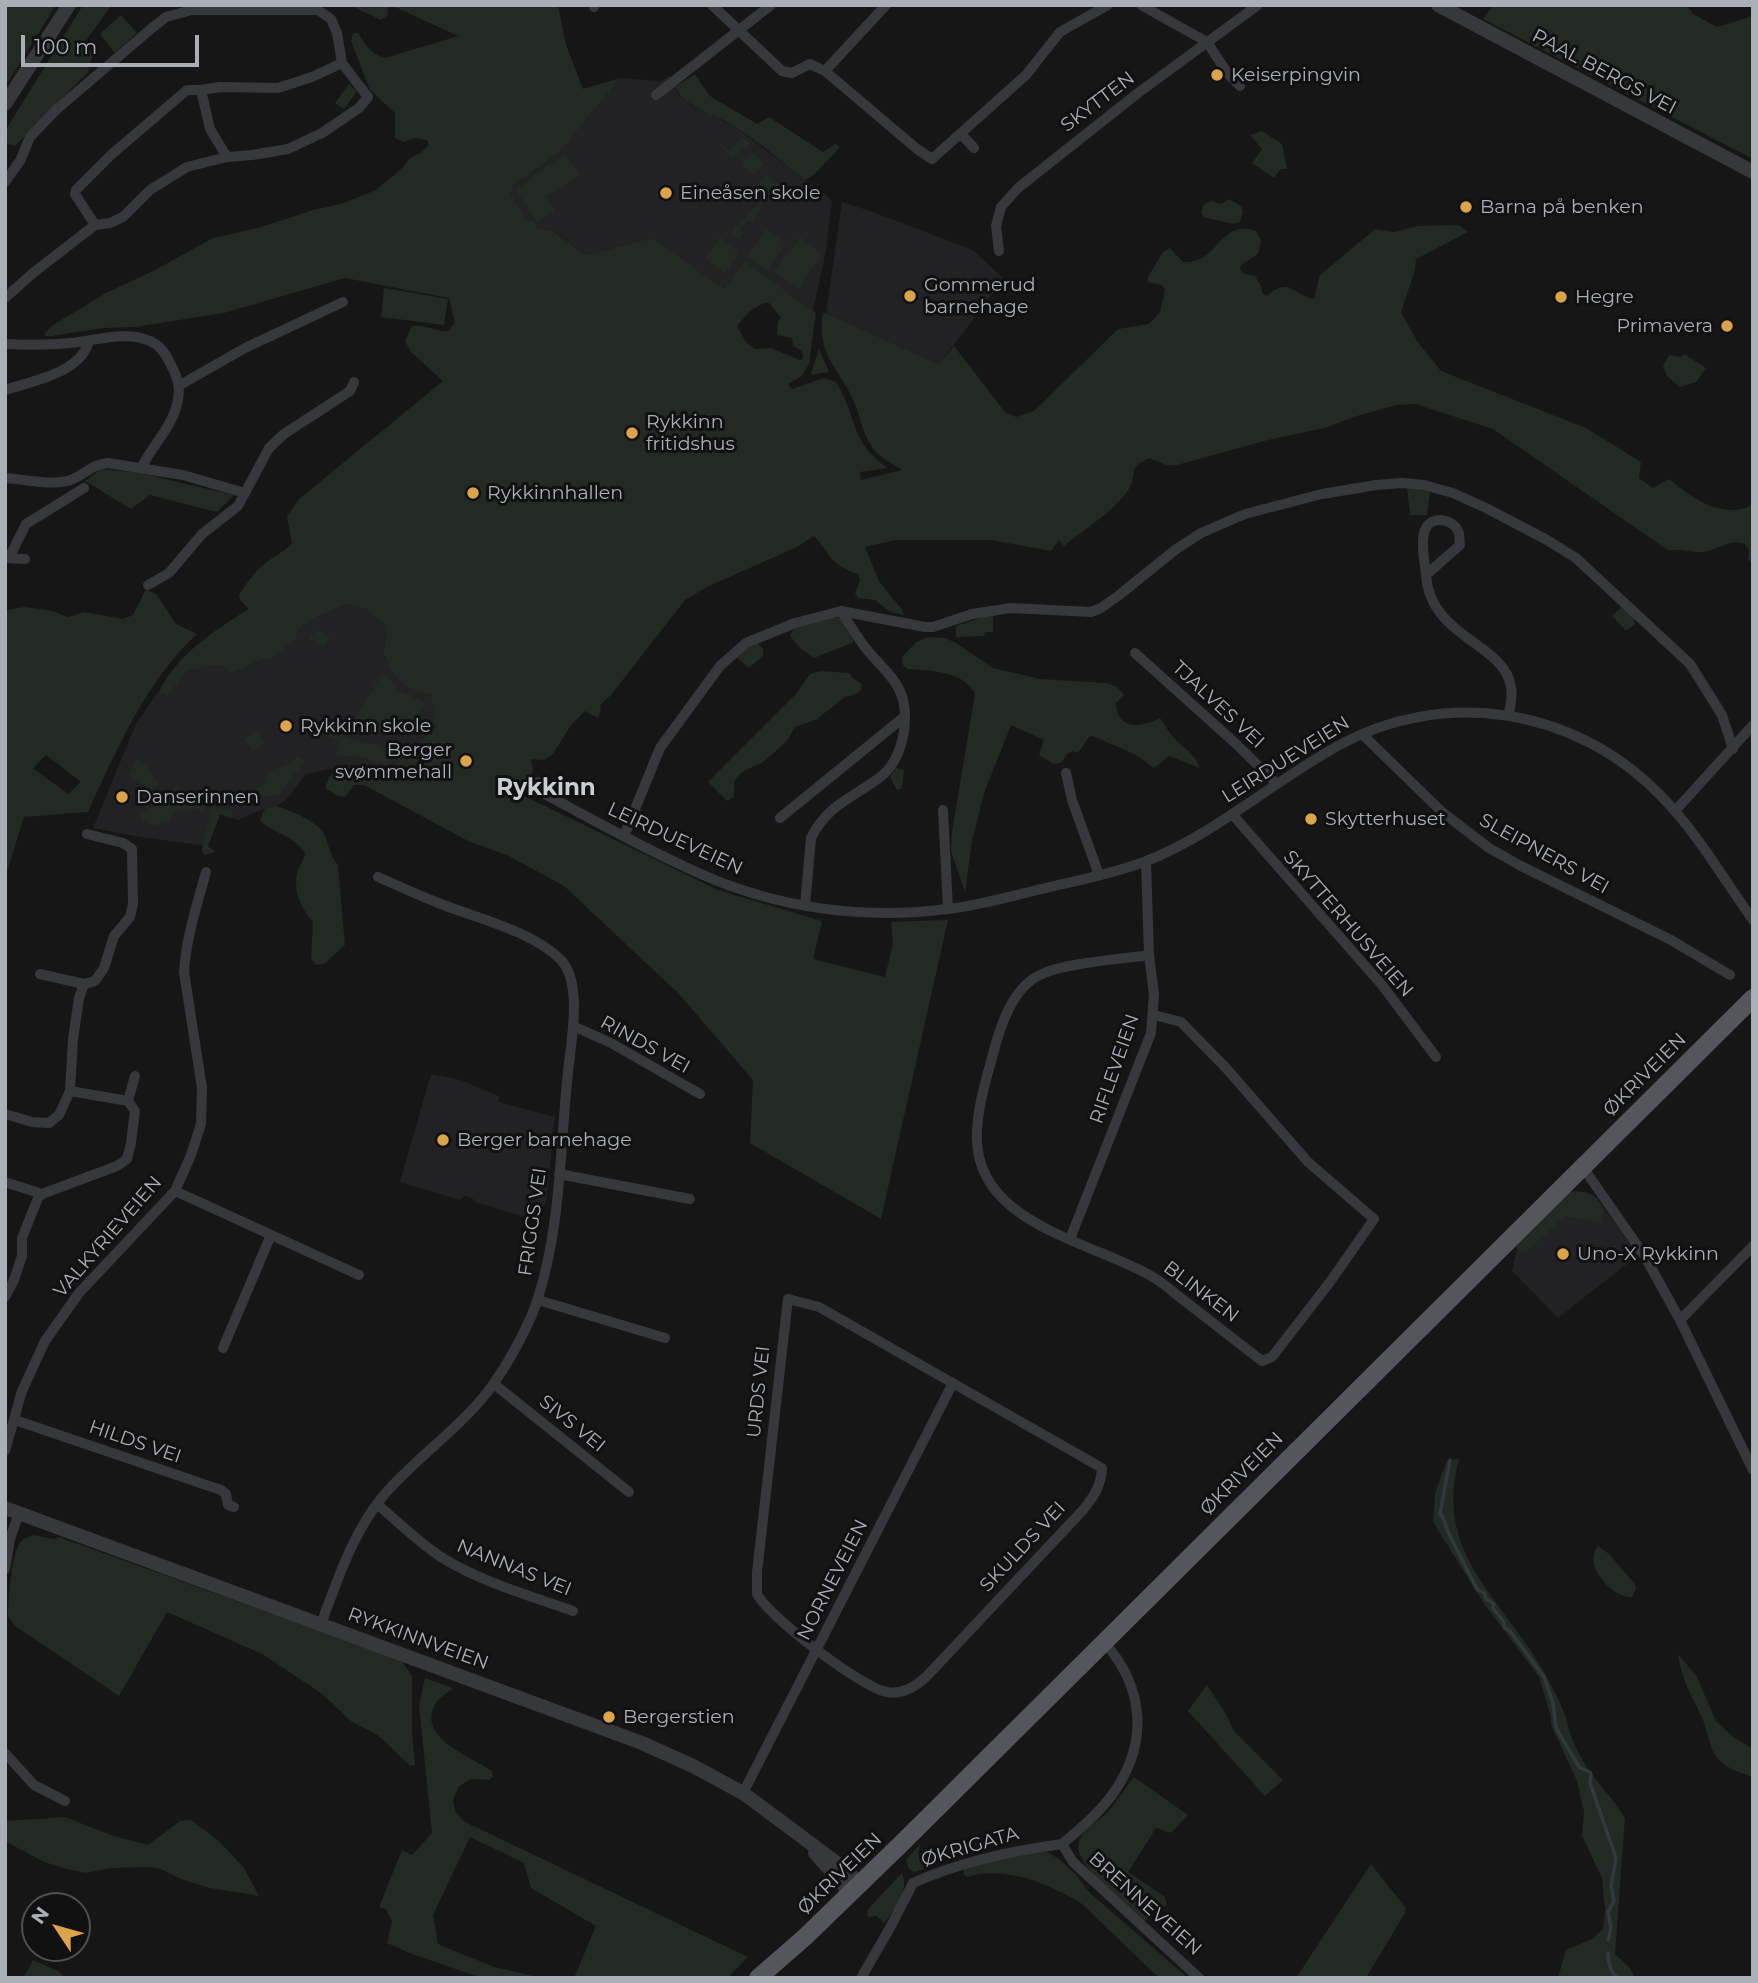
<!DOCTYPE html>
<meta charset="utf-8">
<style>
body{margin:0}
#map{position:relative;width:1758px;height:1983px;overflow:hidden;background:#161617;font-family:Montserrat,sans-serif}
canvas{display:block}
.frame{position:absolute;inset:0;border:7px solid #aaaeb6;pointer-events:none}
.north{position:absolute;left:21px;top:1892px;width:70px;height:70px;box-sizing:border-box;background:#111112;border:2px solid #4e5054;border-radius:50%;rotate:306deg;font-size:19px;font-weight:700;line-height:28px;text-align:center;color:#aaaeb6}
.north::after{content:'';display:block;margin:auto;width:24px;height:32px;background:#dba34a;clip-path:polygon(50% 0,100% 100%,50% 72%,0 100%)}
.scale{position:absolute;left:21px;top:35px;width:178px;height:32px;box-sizing:border-box;border:4px solid #aaaeb6;border-top:0;padding-left:9px;font-size:21px;line-height:24px;white-space:nowrap;color:#aaaeb6;-webkit-text-stroke:5px #111112;paint-order:stroke}
</style>
<div id="map">
<canvas width="1758" height="1983"></canvas>
<div class="frame"></div>
<div class="north">N</div>
<div class="scale">100 m</div>
</div>
<script>
const ctx = document.querySelector('canvas').getContext('2d');
ctx.lineJoin = 'round';
function fill(path, color) { ctx.fillStyle = color; ctx.fill(path, 'evenodd'); }
function trace(path, color, width, dash) { ctx.strokeStyle = color; ctx.lineWidth = width; ctx.lineCap = dash ? 'butt' : 'round'; ctx.setLineDash(dash || []); ctx.stroke(path); }
function drawText(font, color, halo, rows, align = 'center') {
  ctx.font = font + ' Montserrat,sans-serif'; ctx.lineWidth = 6; ctx.setLineDash([]); ctx.textBaseline = 'middle'; ctx.strokeStyle = halo; ctx.fillStyle = color; for (const [text, x, y, turn = 0] of rows) {
    ctx.save(); ctx.translate(x, y); ctx.rotate((+turn || 0) * Math.PI / 180); ctx.textAlign = isNaN(turn) ? turn : align; if (halo) ctx.strokeText(text, 0, 0); ctx.fillText(text, 0, 0); ctx.restore();
  }
}
const built = new Path2D(`
 M669,76l9,18 13,11 43,21 98,74 -6,51 -13,60 -45,-32 -23,32 -20,-22 -73,-51 -66,17 -35,-26 -6,4 -18,-12 -15,-21 -2,-5 3,-9 48,-35 59,-73 41,3z
 M842,202l28,9 103,39 31,29 -65,85 -113,-51z
 M346,604l20,5 18,15 3,10 -4,20 18,28 23,11 9,2v25l5,7 -41,38 -6,13 -15,-7 -26,-6 -44,9 -19,25 -10,7 -12,2 -27,12 -18,-6 -12,32 -68,-9 -47,-9 43,-104 21,-31 2,-1 8,5 19,-25 27,-7 12,2 6,7 30,-14 11,-2 23,-18 6,-13 14,-9z
 M431,1074l29,6 39,16 -1,6 57,15 -9,85 -8,14 -13,1 -50,-15 -3,-4 -8,-2 -4,4 -60,-18z
 M1574,1191l13,1 9,5 42,58 -80,63 -46,-47 6,-27z`);
const green = new Path2D(`
 M5,5h51l-51,82z
 M83,5h29l-28,38 9,13 -5,10 1,5 -74,75 -10,-3v-12z
 M350,5h37l1,10 -7,5z
 M391,5h167l8,40 17,44 37,-11 -59,73 -48,35 -3,9 17,26 6,1 5,7 4,-1 3,4 5,-3 36,26 66,-17 73,51 20,-27 71,51 -7,50 -7,13 -14,8 4,5 32,-11 12,4c22,35 13,60 52,86l-28,4 1,8 41,-10c-9,-6 -20,-11 -27,-19 -12,-14 -14,-33 -21,-49 -14,-33 -39,-49 -31,-89h3l113,51 15,-18 51,66 11,5 18,-6 84,-82 31,-5 11,-12 5,-22 -3,-5 -14,-3v-5l15,-25 7,-4 13,14c38,1 35,-44 73,-31l5,10 -3,13 -18,12 2,7 13,3 6,10 1,6 4,4c25,-19 24,-3 48,3l6,-24 55,-46 19,3 24,-6 41,-1 9,7 -52,27 -1,11 -14,42 16,29 24,30 145,57 55,34 -2,16 14,10 16,-9c24,19 52,41 84,26v58l-5,-3 1,-9 -4,-7c-13,-5 -24,3 -37,7 -14,4 -25,-4 -39,0l-176,-122 -78,-25 -18,1 -37,10 -36,13 -56,12 -91,25h-11l-17,-7c-22,11 -11,12 -19,29 -11,21 -47,43 -66,59l-5,-6 -8,11 -60,-11h-96l-30,7 14,34 24,30v4l-14,-4 -14,-11 -17,-2 -3,-5 5,-12 -2,-7c-29,-10 -25,-17 -44,-38l-17,11 -90,40 -22,13 -74,95 -11,10 1,5 -3,8 -13,-7 -14,14 -18,29 -9,6 -13,-1 2,13 -19,19 204,99 104,31 -9,38 72,18 8,-34 -2,-21 57,-2 -67,299 -131,-76 3,-63 -74,-86 -115,-108 -55,-30 -41,-15 -104,-56h-10l-9,12 -7,-1 -13,-8 4,-10 9,-11c19,-3 36,4 53,11l5,-13 41,-38 -4,-7 -1,-25c-13,-3 -30,-9 -38,-21 -5,-7 -6,-14 -11,-20l4,-20 -3,-10 -18,-15 -20,-5 -31,14 -14,9 -6,13 -24,19 -10,1 -30,14 -6,-7 -12,-2 -27,7 -19,25 -8,-5c17,-37 56,-62 90,-83l-9,-9 -1,-5c7,-11 15,-23 25,-31 11,-8 18,-11 28,-21l-5,-27 12,-17 144,-118 -32,-29 -6,-11 7,-15c12,-2 23,5 36,5l7,-8 -6,-25 -104,-20 -121,35 -89,14 -32,1 -51,8h-7v-3l8,-8 53,-32 47,-22 60,-33 45,-10 55,-18 28,-6 35,-14 26,-22 8,-10 10,-5 9,-8 -2,-5 -12,-2 -11,4 -9,-4v-25l-25,-23 -19,-49 2,-8h5c8,12 12,21 27,25l73,-22zM764,303h5l12,15 -3,4 -1,13 15,3 1,8 9,5 1,7 -3,2 -29,-12 -16,1 -9,-7 -9,-16 13,-15z
 M1493,5h193l7,9 24,13 36,-11v143l-270,-140z
 M121,15l16,18 -22,20 -15,-19z
 M695,74l15,22 47,28 12,-7 54,35 12,-8 5,3 -25,27 -10,6c-23,-18 -46,-38 -71,-54 -19,-12 -48,-17 -59,-39z
 M349,84l8,8 -13,17 -9,-6z
 M1262,131l20,13 5,25h-6l-7,9 -22,-15 10,-14 -12,-14z
 M743,137l6,6 -17,16 -13,-14 2,-2 8,8z
 M752,152l12,11 -11,12 -12,-10z
 M565,154l15,21 -34,22 9,13 -18,12 -21,-32 17,-12 -1,-2z
 M766,174l23,18 -7,10 -24,-18z
 M1229,199l12,7 2,5 -3,11 -6,2 -31,-7 -2,-6 3,-7 8,-3 9,3z
 M761,200l2,3 -11,19 -4,-2 -8,10 4,3 -4,5h-5l-5,-4z
 M766,229l20,15 -19,27 -20,-15z
 M720,237l19,16 -14,20 -20,-15z
 M800,237l22,17 -24,35 -24,-17z
 M384,288l64,11 -4,26 -63,-8z
 M819,349l10,23 -17,3 -1,-2z
 M1684,354l22,14 -10,14 -16,5 -13,-11 -4,-10 6,-11 12,2z
 M101,469l39,4 94,22 -17,17 -67,-17 -19,14 -46,-28z
 M1407,487l23,4 -3,24h-17z
 M146,589l11,6 19,29 21,10c-51,47 -80,115 -109,178l-64,5 -19,61v-268l20,-3 28,4 15,6 16,-5 39,7 10,-4zM46,755l35,27 -13,12 -35,-26z
 M1623,605l11,10 1,9 -9,7 -14,-15z
 M993,614v18h-8l-1,4 -28,1v-11z
 M830,618h10l14,24 -40,16 -13,-9 -11,-13 4,-8z
 M318,630l12,8 -6,9 -16,-9z
 M928,637l17,1 11,5 37,25 47,11 67,4 10,4 7,8 -8,8c1,27 25,25 44,15 4,5 6,10 10,15 9,13 25,19 30,35l-31,-12 -15,12 -18,-13 -43,-19 -4,1 -11,16 -5,-2 -6,3 -6,9 -7,1 -15,-9 5,-15 -33,-15 -27,68 -12,48 -7,51 -14,-41 1,-19 23,-139c-14,-23 -44,-22 -68,-24l-4,-4 -1,-8 14,-15z
 M757,642l6,7v7l-14,12 -14,-12z
 M821,671l28,2 4,5 9,6 -1,6 -7,5 -9,2 -28,22 -22,8 -8,14 -25,22 -17,7 -6,5 -5,7v15l-7,4 -19,-19 87,-87 15,-21z
 M383,672l16,19 28,12 -14,18 -41,15 -19,-14z
 M330,726l17,12 34,8 5,7 4,15 -23,-10 -32,-3 3,-12 -4,-5 -12,-3z
 M258,731l7,12 -12,8 -8,-12z
 M298,757l7,4 -27,34 -13,2 -13,-6 13,-8 4,-12 17,-6z
 M137,759l10,5 11,20 -7,6 -22,-15z
 M896,768l8,2 -2,18 -5,2 -7,-13z
 M176,785l30,16 -2,9 -28,1 -7,11 -16,4 -11,-6 -2,-6 9,-6 7,-2 -3,-5z
 M213,800h2l-1,7 18,4 -1,7 -11,-4 -12,32 8,6 -12,3 -2,-6z
 M277,806c14,5 41,15 47,28 5,11 6,22 14,31l7,80 -21,19 -8,1 -5,-6 2,-37c-11,-13 -20,-30 -16,-48 1,-8 7,-13 8,-21 -13,-20 -34,-19 -45,-33l5,-12z
 M1574,1191c22,2 32,10 28,33l-37,-8 -40,37 -6,-1 -3,-5 2,-3 51,-51z
 M1459,1459c-25,94 40,136 82,208 9,15 18,32 24,48 2,4 2,10 4,15 3,10 8,20 13,29 12,23 32,38 43,60l-10,135 15,14 5,10h-77l8,-28 26,-11 11,-10 2,-19 -3,-32 -20,-42 2,-24 -7,-31 -26,-56v-8l-12,-40 -56,-75 -50,-80 2,-29 12,-33z
 M34,1535l20,4 5,-2 343,124 10,15v54l3,35 -5,1 -31,-30 -28,-15 -30,-28 -59,-39 -95,-42 -48,84 -104,-70 -7,-9c0,-15 3,-62 12,-74 3,-5 8,-6 14,-8z
 M1598,1546l11,8 26,30 1,4 -4,9c-21,1 -50,-33 -34,-51z
 M1678,1654l18,21 20,46 16,15 21,13v28c-12,-4 -25,-8 -34,-17 -10,-11 -11,-27 -16,-40 -10,-23 -22,-40 -25,-66z
 M425,1678l28,10c-5,5 -13,9 -17,15 -21,35 35,53 56,68l1,5 -3,4 -19,-1 -12,7 -6,14 2,11 8,10 285,136 -21,21h-153l22,-52 -65,-38 -7,-25 -54,-26 -37,78 5,29 56,23 48,11h-60l-70,-24 -25,-11 5,-22 -6,-12 -7,-2 23,-57 10,5 20,-22 -13,-128z
 M1207,1685l19,29 8,17 49,49 -18,16 -77,-85z
 M1134,1777l54,38 -17,18 -15,-5 -28,44 37,25 2,7 -23,18c-17,-15 -76,-59 -64,-83 5,-12 19,-18 28,-27 9,-11 17,-24 26,-35z
 M65,1817l46,18 37,10 32,-24 11,-1 28,21 25,27 15,28 -49,-8 -29,-9 -20,-10 -14,-2 -36,1 -26,5 -18,-4 -23,-7 -39,-21v-20z
 M921,1843l-3,11 7,15 -11,3 -5,-3 -3,-9z
 M1038,1852h9l12,7 16,15 15,19 98,85h-29l-77,-74c-32,-20 -77,-39 -115,-27l-3,-2 -1,-4 3,-3 40,-11z
 M1371,1864l35,44 -1,5 -39,65h-70z
 M902,1873c8,16 -7,38 -18,50l-7,-7 -9,1 -1,-7z
 M33,1960l27,12 5,6h-42z`);
const stream = new Path2D(`
 M1450,1460l-10,54 3,3 5,15 29,57 7,4 2,6 8,5 -1,4 11,14v5l6,4 34,46 9,26 3,25 11,19 13,21 10,4 1,3 -1,8 26,75 -5,28 3,15 -6,11 3,16 -3,12
 M1608,1953c0,10 2,19 10,25`);
const minor = new Path2D(`
 M712,5l70,66 10,2 18,-9 15,7 61,-66
 M1141,5l66,37 21,32 12,12
 M594,7l1,-2
 M825,71l92,78 15,10 94,-84 34,-43 48,-27
 M201,90l9,39 17,28
 M656,95l115,-90
 M961,134l13,14
 M5,182l15,-21 10,-24 26,-27 96,-82 14,-11 26,-7h126l13,9 6,14 5,30 26,34 -9,11 -37,25 -34,16 -36,6 -25,2 -40,10 -37,23 -27,27 -13,6 -15,2 -62,48 -28,25
 M95,225l-20,-31 1,-4 36,-36 75,-64h14l19,-3 58,1 34,-11 30,-14
 M999,251l-3,-25 5,-19 17,-19 120,-95 120,-88
 M5,344c22,1 44,1 65,-1 25,-2 56,-13 80,-2 10,4 17,15 21,24 9,16 10,29 4,46 -7,21 -24,36 -33,56
 M180,385l65,-37 98,-46
 M5,390c27,-9 76,-17 84,-49
 M5,478c18,1 52,9 68,1 13,-6 20,-15 35,-16l75,12 62,18
 M5,558l20,1
 M9,558l17,-34 58,-36
 M1426,575c-1,-12 -6,-33 -1,-45 6,-16 31,-11 34,4 1,4 0,7 1,11l-34,30c4,63 79,68 85,112 2,9 -1,18 -2,27
 M148,585l21,-12 33,-39 36,-28 31,-58 15,-14 66,-43 4,-9
 M1135,653l99,89 43,42
 M1362,734l80,78 47,36 32,18 150,74 59,35
 M1066,773l6,27 27,75
 M538,782l5,11 13,7c48,26 95,52 145,74 76,34 163,46 246,35 29,-3 57,-11 86,-18 37,-9 76,-16 111,-29 70,-27 127,-79 192,-115 106,-60 239,-40 324,48 36,36 63,83 93,125
 M943,810l5,99
 M1675,811l78,-86
 M1232,814l150,171 54,72
 M780,818l124,-101
 M624,836l36,-88 60,-82 26,-23 49,-20 46,-12 84,16h8l39,-13 39,-6 80,4 10,-4 17,-12 57,-46 26,-17 44,-19 77,-20 54,-9 26,-2 22,2 29,8 33,15 61,32 29,18 114,106 32,51 11,34
 M805,906l6,-68c16,-33 41,-40 68,-60 24,-17 33,-62 20,-89 -7,-14 -21,-26 -31,-38 -10,-12 -18,-26 -27,-40
 M1149,955c-27,4 -86,8 -109,20 -28,13 -40,52 -47,79 -7,26 -15,51 -16,78 -5,92 115,109 176,145 12,7 22,17 33,25 26,20 50,39 76,59l10,-4 58,-75 44,-63 -66,-57 -82,-94 -45,-46 -27,-7
 M40,974l44,10
 M573,1026l38,17 89,51
 M128,1101l7,-25
 M5,1114l27,8 17,1 10,-8 11,-24 3,-52 6,-41 5,-14 11,-3 9,-13 10,-32 16,-19 3,-13 -1,-55 -9,-6 -36,-9
 M1582,1166l62,89 36,65 73,150
 M559,1174l131,25
 M5,1182l37,12
 M175,1191l184,84
 M1070,1239l81,-206 3,-39 -5,-39 -3,-94
 M5,1297l9,-17 8,-24v-18l16,-40 4,-4 75,-28 10,-7 4,-16 4,-32 -7,-10 -58,-10
 M788,1299l31,8 283,161c-1,18 -8,28 -19,42l-157,167c-11,10 -24,18 -39,15 -25,-4 -118,-75 -130,-98v-22z
 M538,1300l127,38
 M1680,1320l73,-74
 M223,1348l48,-113
 M494,1384l135,108
 M15,1420l206,70 5,4 2,11 6,2
 M5,1451l17,-60 23,-50 34,-48 96,-102 16,-36 10,-31 1,-36 -18,-116c2,-34 13,-67 22,-100
 M377,1504c21,18 41,38 64,53 40,25 87,38 132,54
 M5,1569l5,-30 9,-26
 M321,1624c17,-45 31,-90 62,-128 33,-39 83,-72 111,-113 15,-21 37,-61 44,-85 23,-72 22,-151 30,-226 3,-30 15,-89 -7,-112 -29,-29 -82,-41 -120,-56 -21,-8 -42,-18 -63,-27
 M1104,1642c41,46 45,102 8,153 -14,19 -32,34 -50,49l11,18 126,116
 M5,1753l29,32 31,16
 M743,1793l210,-410
 M861,1978l30,-52 22,-43c47,-21 97,-32 149,-39`);
const tertiary = new Path2D(`
 M1438,5l315,167
 M5,104l64,-99
 M5,1508l637,235 51,23 50,27 102,76 15,15
 M815,1853l36,40`);
const primary = new Path2D(`
 M758,1978l47,-41 97,-94 851,-845`);
const markers = [
 [1217,75,7,"#dba34a"],
 [666,193,7,"#dba34a"],
 [1466,207,7,"#dba34a"],
 [910,296,7,"#dba34a"],
 [1561,297,7,"#dba34a"],
 [1727,326,7,"#dba34a"],
 [632,433,7,"#dba34a"],
 [473,493,7,"#dba34a"],
 [286,726,7,"#dba34a"],
 [466,761,7,"#dba34a"],
 [122,797,7,"#dba34a"],
 [1311,819,7,"#dba34a"],
 [443,1140,7,"#dba34a"],
 [1563,1254,7,"#dba34a"],
 [609,1717,7,"#dba34a"]
];
const streetNames = [
 ["PAAL BERGS VEI",1604,72,28],
 ["SKYTTEN",1098,102,-37],
 ["TJALVES VEI",1218,705,43],
 ["LEIRDUEVEIEN",1286,760,-32],
 ["LEIRDUEVEIEN",675,839,25],
 ["SLEIPNERS VEI",1544,854,29],
 ["SKYTTERHUSVEIEN",1348,924,49],
 ["RINDS VEI",645,1045,29],
 ["RIFLEVEIEN",1115,1069,-71],
 ["ØKRIVEIEN",1645,1075,-45],
 ["FRIGGS VEI",533,1222,-82],
 ["VALKYRIEVEIEN",108,1237,-49],
 ["BLINKEN",1201,1292,37],
 ["URDS VEI",759,1392,-84],
 ["SIVS VEI",572,1424,39],
 ["HILDS VEI",135,1442,19],
 ["ØKRIVEIEN",1242,1474,-45],
 ["SKULDS VEI",1023,1547,-47],
 ["NANNAS VEI",514,1568,22],
 ["NORNEVEIEN",833,1580,-63],
 ["RYKKINNVEIEN",418,1639,20],
 ["ØKRIGATA",970,1847,-16],
 ["ØKRIVEIEN",840,1874,-44],
 ["BRENNEVEIEN",1145,1904,42]
];
const poiNames = [
 ["Keiserpingvin",1231,75],
 ["Eineåsen skole",680,193],
 ["Barna på benken",1480,207],
 ["Gommerud",924,285],
 ["barnehage",924,307],
 ["Hegre",1575,297],
 ["Primavera",1713,326,"right"],
 ["Rykkinn",646,422],
 ["fritidshus",646,444],
 ["Rykkinnhallen",487,493],
 ["Rykkinn skole",300,726],
 ["Berger",452,750,"right"],
 ["svømmehall",452,772,"right"],
 ["Danserinnen",136,797],
 ["Skytterhuset",1325,819],
 ["Berger barnehage",457,1140],
 ["Uno-X Rykkinn",1577,1254],
 ["Bergerstien",623,1717]
];
const quarterNames = [
 ["Rykkinn",546,788]
];
fill(built, '#222224');
fill(green, '#232923');
trace(stream, '#31393f', 3.5);
trace(minor, '#37383c', 10);
trace(tertiary, '#37383c', 14);
trace(primary, '#54565b', 18);
for (const [x, y, r, color] of markers) { const dot = new Path2D(); dot.arc(x, y, r, 0, 2 * Math.PI); ctx.fillStyle = color; ctx.fill(dot); trace(dot, '#111112', 2.5); }
drawText('19px', '#aaaeb6', '#111112', streetNames);
drawText('19px', '#aaaeb6', '#111112', poiNames, 'left');
drawText('bold 23px', '#cacdd2', '#111112', quarterNames);
</script>
